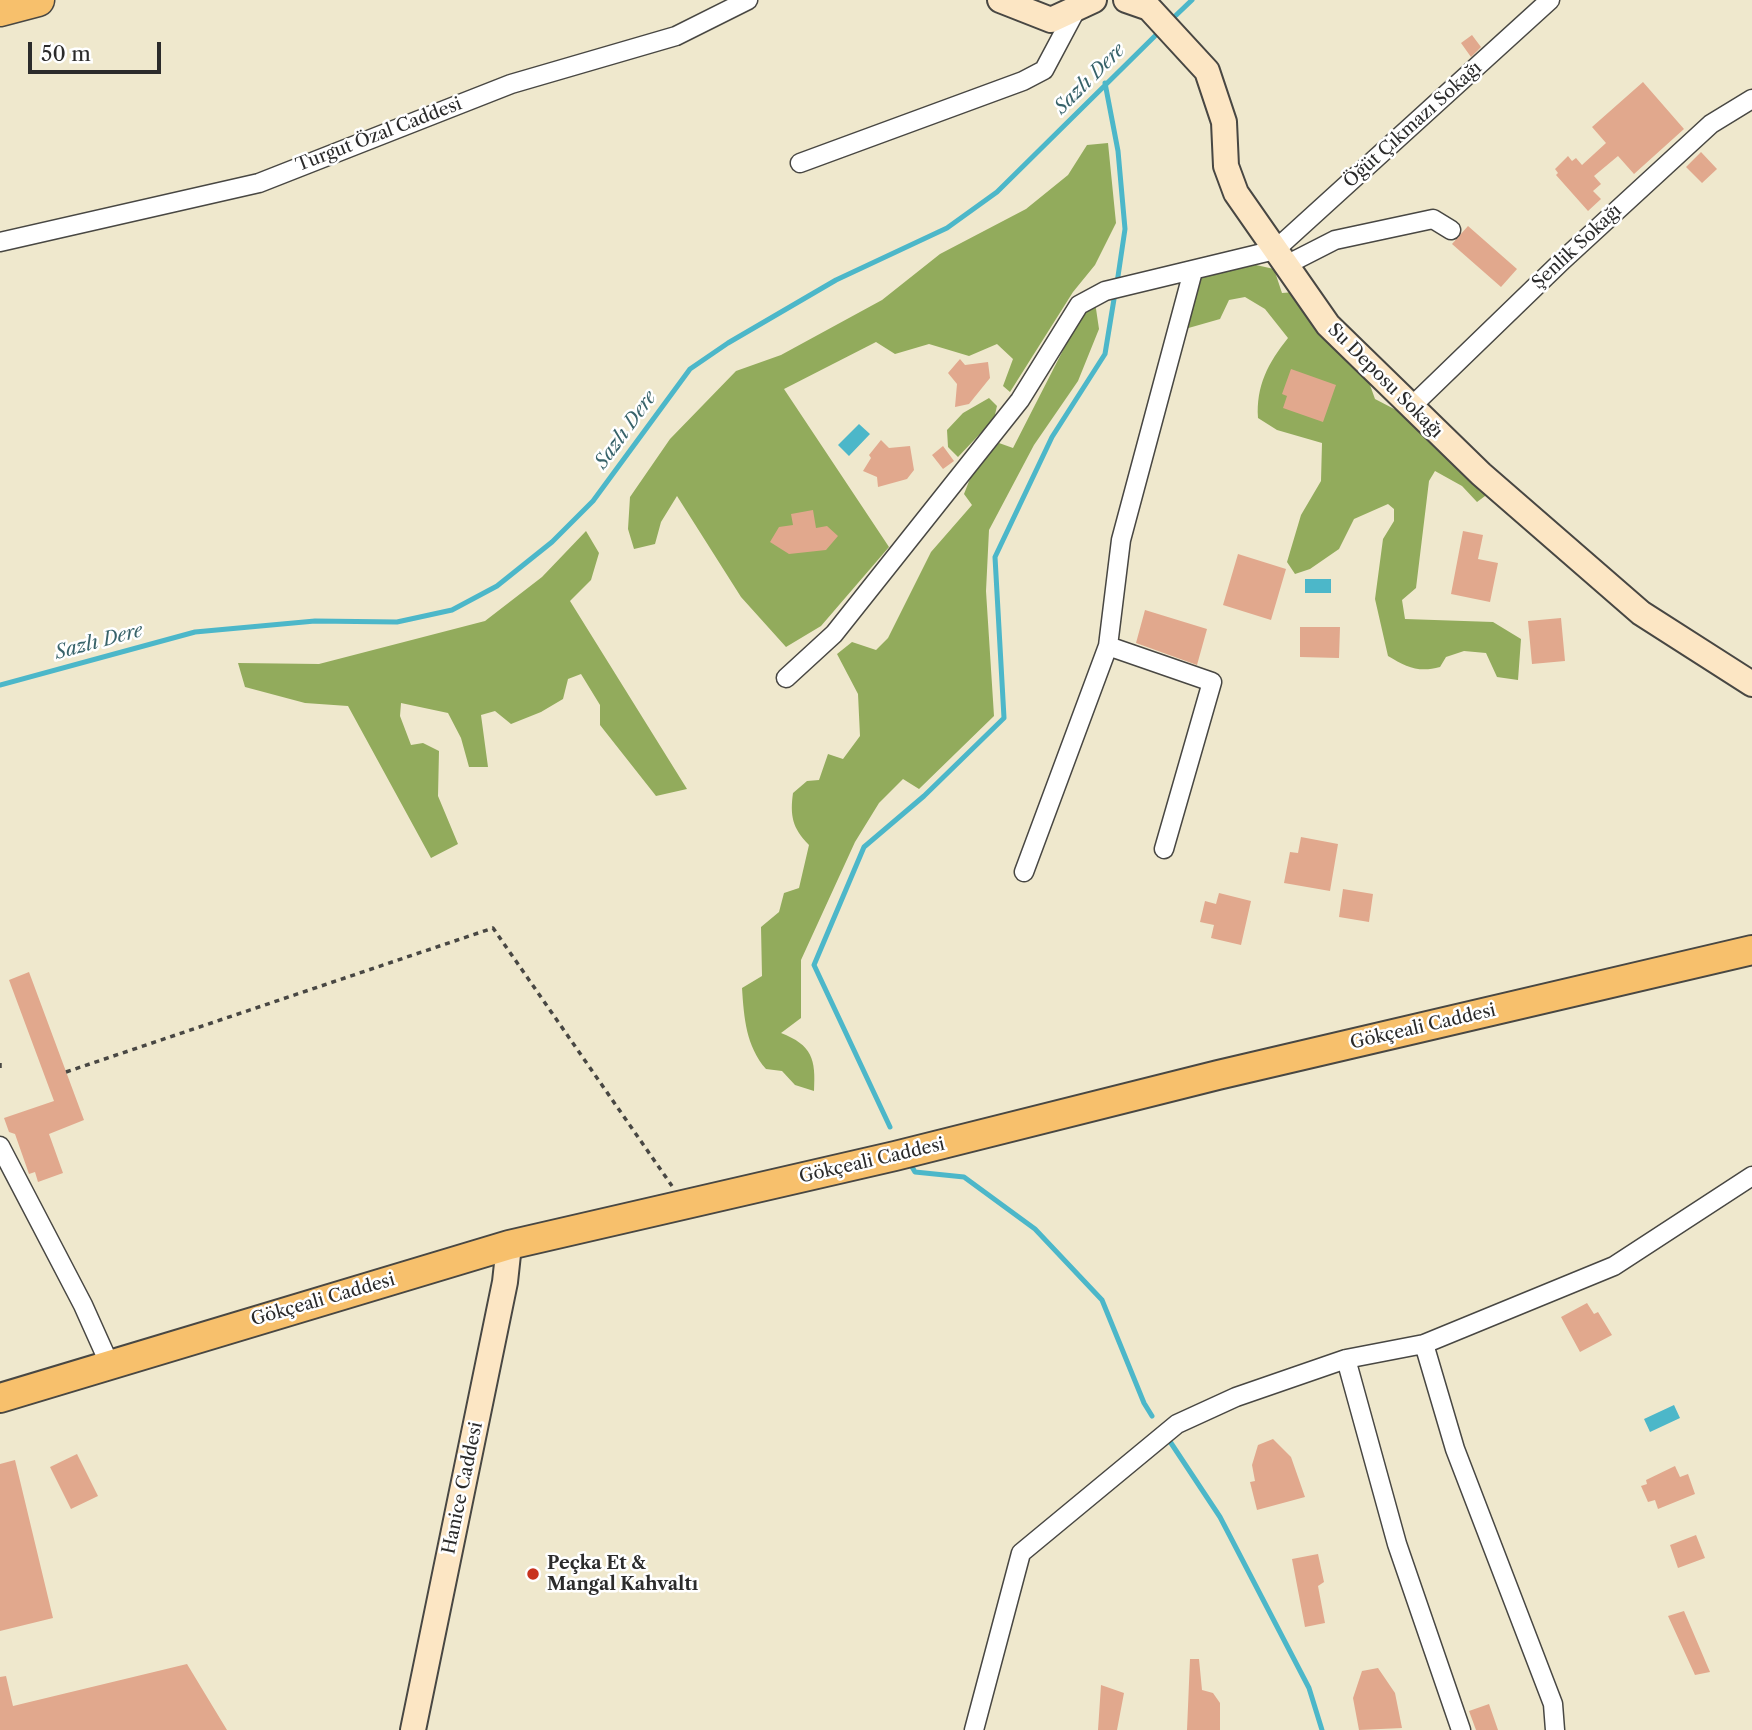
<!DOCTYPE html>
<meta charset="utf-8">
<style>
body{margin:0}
#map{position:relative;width:1752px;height:1730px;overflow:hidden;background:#efe8cd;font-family:"Libre Caslon Text",serif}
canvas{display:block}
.scale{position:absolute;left:28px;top:42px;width:133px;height:32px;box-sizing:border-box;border:4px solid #2b2b2b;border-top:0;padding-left:9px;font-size:21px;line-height:24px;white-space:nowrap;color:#2b2b2b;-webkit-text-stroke:5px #fff;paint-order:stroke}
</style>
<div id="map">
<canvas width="1752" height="1730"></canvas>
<div class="scale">50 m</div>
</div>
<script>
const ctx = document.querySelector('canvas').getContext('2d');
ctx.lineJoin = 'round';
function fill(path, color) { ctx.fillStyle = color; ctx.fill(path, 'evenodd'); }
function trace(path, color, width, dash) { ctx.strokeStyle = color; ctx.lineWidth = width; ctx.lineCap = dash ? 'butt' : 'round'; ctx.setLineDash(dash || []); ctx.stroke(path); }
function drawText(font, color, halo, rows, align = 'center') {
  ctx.font = font + ' "Libre Caslon Text",serif'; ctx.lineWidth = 5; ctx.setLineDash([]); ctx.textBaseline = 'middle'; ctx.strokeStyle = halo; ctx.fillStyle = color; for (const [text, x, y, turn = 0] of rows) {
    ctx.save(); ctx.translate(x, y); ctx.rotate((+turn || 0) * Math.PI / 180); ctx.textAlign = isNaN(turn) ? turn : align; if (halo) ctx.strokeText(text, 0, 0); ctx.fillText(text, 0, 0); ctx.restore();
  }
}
const forest = new Path2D(`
 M1108,143l8,80 -21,42 -22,27 -63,100 -7,-6 10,-27 -16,-15 -28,12 -40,-12 -34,10 -19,-12 -92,47 105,158 -68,79 -35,21 -45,-50 -64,-101 -16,26 -6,22 -21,5 -6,-20 2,-32 40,-58 66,-68 45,-16 101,-55 58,-46 86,-45 42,-34 19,-30z
 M1256,265l18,4 8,24 13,-1 70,79 10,28 25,13 89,81 -12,9 -15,-16 -27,-15 -6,10 -13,107 -14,12 3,19 88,3 28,17 -3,41 -21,-3 -11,-24 -22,-2 -18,6 -6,10c-21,6 -34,0 -52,-11l-13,-57 8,-60 11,-18v-12l-6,-5 -34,15 -15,30 -29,20 -15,5 -8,-12 14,-47 20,-34 1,-38 -45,-13 -19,-12c-2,-32 10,-55 30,-80l-23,-29 -20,-12 -16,3 -9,19 -35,10 3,-39 18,-18z
 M1095,302l4,27 -21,52 -44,64 -45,85 -3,61 8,125 -75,73 -16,-10 -24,24 -24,39 -54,118v58l-20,15c31,12 35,26 33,58l-19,-6 -13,-14 -16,-2c-20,-23 -22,-51 -24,-81l20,-12 -1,-49 18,-15 5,-19 15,-5 10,-43c-17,-17 -19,-30 -16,-52l14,-12 12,-1 9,-26 15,5 17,-23 -2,-42 -21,-40 15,-12 24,8 12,-12 43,-86 41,-47 -8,-11 9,-23 26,-28 14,5 68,-133z
 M989,398l8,8 -3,13 -36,38 -10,-10 -1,-17 16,-17z
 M586,531l13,22 -8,27 -21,21 117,188 -31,7 -56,-71v-20l-19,-31 -13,5 -5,20 -22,13 -30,12 -16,-13 -14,4 7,52h-19l-8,-29 -13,-25 -47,-10 -1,13 11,29 12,-2 16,8 -1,45 20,48 -27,14 -83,-152 -43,-3 -60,-16 -7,-24 81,1 166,-43 57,-44z`);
const water = new Path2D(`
 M859,424l11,10 -21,22 -11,-11z
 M1305,579h26v14h-26z
 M1674,1405l6,13 -30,14 -6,-13z`);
const stream = new Path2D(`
 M1170,21l22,-21
 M1105,83l13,68 7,78 -8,54
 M0,685l195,-53 120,-11 82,1 55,-12 45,-24 55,-44 41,-41 97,-132 38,-26 108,-63 111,-52 50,-36 164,-162
 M890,1127l-76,-162 50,-118 60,-51 80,-78 -9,-161 57,-120 53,-83 10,-61
 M908,1160l7,12 49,5 71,52 67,71 42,103 8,13
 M1169,1440l51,77 89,171 13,42`);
const building = new Path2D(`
 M1472,35l9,12 -10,10 -10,-14z
 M1643,82l41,47 -50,45 -16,-18 -24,20 7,8 -8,7 8,8 -13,12 -32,-36 2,-2 -3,-4 13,-13 4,5 4,-3 6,7 24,-22 -14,-16z
 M1701,152l16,17 -15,14 -16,-16z
 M1468,226l49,43 -16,18 -49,-43z
 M960,359l5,6 23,-3 2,16 -21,26 -14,3 2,-23 -9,-11z
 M1291,369l45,16 -13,37 -40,-14 4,-12 -5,-2z
 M881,440l8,8 21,-2 4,24 -7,9 -29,8 -1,-10 -14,-6 8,-13 -2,-3z
 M943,446l11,15 -11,8 -11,-14z
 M813,510l3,18 11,-2 11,10 -12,14 -37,4 -19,-12 9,-15 14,-2 -2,-11z
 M1463,531l20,4 -5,24 20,4 -8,39 -39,-8z
 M1238,554l48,15 -15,51 -48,-15z
 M1145,610l62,19 -10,36 -61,-22z
 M1561,618l4,43 -33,3 -4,-43z
 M1300,627h40l-1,31 -39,-1z
 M1301,837l37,7 -8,47 -46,-8 6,-31 8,1z
 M1343,889l30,5 -4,28 -30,-5z
 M1219,893l32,8 -10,44 -30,-7 3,-13 -14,-3 5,-21 11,3z
 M29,972l55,148 -35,14 14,39 -25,9 -3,-10 -6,2 -14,-40 -6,-2 -5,-14 50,-17 -45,-121z
 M1587,1303l7,11 4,-2 14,23 -32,17 -19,-35z
 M1273,1439l18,18 14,40 -48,13 -7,-28 5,-1 -3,-16 6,-20z
 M77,1454l21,42 -27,13 -21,-42z
 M15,1460l38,158 -53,13v-167z
 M1675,1466l5,11 8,-3 7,20 -37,15 -3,-9 -7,2 -7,-16 6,-2 -1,-4z
 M1696,1535l9,23 -27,10 -8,-23z
 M1318,1554l6,28 -6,4 7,37 -20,4 -13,-68z
 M1684,1611l26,61 -15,3 -27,-59z
 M1190,1659h9l3,31 11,3 7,10v27h-33z
 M187,1664l40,66h-227v-53l6,-1 7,30z
 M1378,1668l17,25 7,35 -43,2 -6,-32 9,-27z
 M1101,1685l23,8 -7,37h-19z
 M1489,1704l9,26h-22l-7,-19z`);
const path = new Path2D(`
 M0,1063v5
 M66,1072l427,-144 179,258`);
const street = new Path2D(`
 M800,163l223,-82 21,-11 33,-62
 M0,242l259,-59 252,-99 165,-48 72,-36
 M1286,265l49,-25 98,-21 18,11
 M1411,407l152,-147 148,-136 41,-25
 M1108,646l104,36 -48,167
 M786,678l48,-44 186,-234 59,-95 26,-14 170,-41 275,-250
 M1024,872l84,-226 13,-106 72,-269
 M0,1146l83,159 26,58
 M1424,1344l31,105 98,255 2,26
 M1346,1359l51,185 64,186
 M974,1730l47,-177 156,-129 59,-27 110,-38 78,-15 190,-78 138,-90`);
const secondary = new Path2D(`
 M1000,0l51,20 43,-20
 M1126,0l23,8 58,63 17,51 2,44 10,27 92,132 153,149 160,139 111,71
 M413,1730l92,-448 4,-37`);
const primary = new Path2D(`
 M0,1398l509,-153 386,-89 323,-81 534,-125`);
const highway = new Path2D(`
 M0,10l38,-10`);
const markers = [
 [533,1574,7,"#c8321e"]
];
const streetNames = [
 ["Öğüt Çıkmazı Sokağı",1413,125,-42],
 ["Turgut Özal Caddesi",379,135,-21],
 ["Şenlik Sokağı",1577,247,-43],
 ["Su Deposu Sokağı",1385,381,45],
 ["Gökçeali Caddesi",1423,1027,-13],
 ["Gökçeali Caddesi",872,1161,-13],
 ["Gökçeali Caddesi",323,1300,-16],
 ["Hanice Caddesi",463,1488,-78]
];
const poiNames = [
 ["Peçka Et &",547,1564],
 ["Mangal Kahvaltı",547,1585]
];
const waterNames = [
 ["Sazlı Dere",1090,79,-45],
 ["Sazlı Dere",626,430,-54],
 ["Sazlı Dere",99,642,-15]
];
fill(forest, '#92ab5c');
fill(water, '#4cb7c9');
trace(stream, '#4cb7c9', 5);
fill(building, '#e1a88d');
trace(street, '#484743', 21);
trace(secondary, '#484743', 28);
trace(primary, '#484743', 32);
trace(highway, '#484743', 35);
trace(path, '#484743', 3.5, [5, 5]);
trace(street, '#fff', 18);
trace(secondary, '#fce6c4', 24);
trace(primary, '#f7c06c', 28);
trace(highway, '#f7c06c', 32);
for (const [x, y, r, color] of markers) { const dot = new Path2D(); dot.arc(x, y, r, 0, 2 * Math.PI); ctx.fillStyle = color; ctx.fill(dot); trace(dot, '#fff', 2.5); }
drawText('18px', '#2b2b2b', '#fff', streetNames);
drawText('bold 18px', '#2b2b2b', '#fff', poiNames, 'left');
drawText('italic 19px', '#38636a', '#fff', waterNames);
</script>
